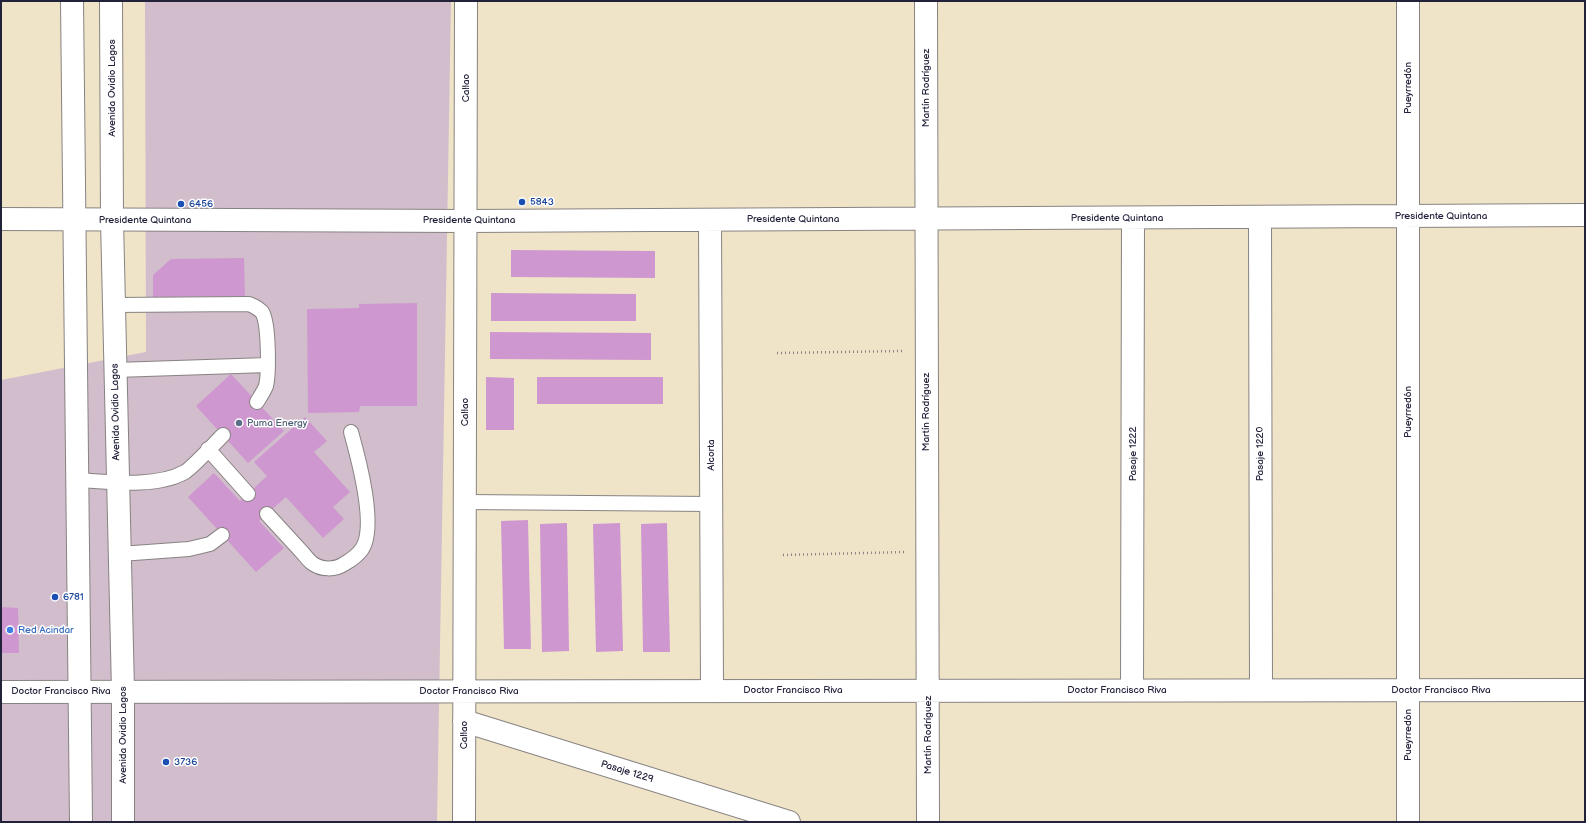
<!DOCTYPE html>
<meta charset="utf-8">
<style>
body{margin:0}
#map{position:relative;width:1586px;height:823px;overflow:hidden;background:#efe4c8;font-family:"Balsamiq Sans",sans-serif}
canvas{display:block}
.frame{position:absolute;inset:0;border:2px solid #22223b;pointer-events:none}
</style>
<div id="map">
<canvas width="1586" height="823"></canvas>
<div class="frame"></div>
</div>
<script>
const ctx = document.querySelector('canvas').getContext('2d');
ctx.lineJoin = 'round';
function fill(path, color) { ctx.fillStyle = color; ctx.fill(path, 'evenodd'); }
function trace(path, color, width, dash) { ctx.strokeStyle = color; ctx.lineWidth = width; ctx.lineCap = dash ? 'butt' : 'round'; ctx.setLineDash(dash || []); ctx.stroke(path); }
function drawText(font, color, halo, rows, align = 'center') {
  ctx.font = font + ' "Balsamiq Sans",sans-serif'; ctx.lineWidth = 3; ctx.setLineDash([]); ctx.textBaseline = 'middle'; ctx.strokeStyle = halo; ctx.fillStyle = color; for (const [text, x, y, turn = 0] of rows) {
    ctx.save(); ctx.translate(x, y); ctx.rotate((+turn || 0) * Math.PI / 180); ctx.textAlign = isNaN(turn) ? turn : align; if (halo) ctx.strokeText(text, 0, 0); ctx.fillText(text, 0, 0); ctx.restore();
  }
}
const industrial = new Path2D(`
 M145,1h306l-14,821h-436v-442l145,-28z`);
const building = new Path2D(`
 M511,250l144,1v27l-144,-1z
 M244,258l1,38 -92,1v-22l18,-16z
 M491,293l145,1v27h-145z
 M417,303v103h-57l-1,6 -51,1 -1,-104 52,-1v-4z
 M490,332l161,1v27l-161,-1z
 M231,374l53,57 -36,32 -52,-57z
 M486,377l28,1v52h-28z
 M537,377h126v27h-126z
 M305,417l22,24 -13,11 36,40 -17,15 11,12 -21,19 -37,-41 -27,24 25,27 -28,24 -68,-75 26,-24 26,28 27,-25 -13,-14z
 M528,520l3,129h-27l-3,-128z
 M567,523l2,128 -27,1 -2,-128z
 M620,523l3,128 -27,1 -3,-128z
 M667,523l3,129h-27l-2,-128z
 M1,607l17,1 1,45h-18z`);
const path = new Path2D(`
 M777,353l127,-2
 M783,555l122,-3
 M1584,592h1`);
const lane = new Path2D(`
 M114,305l135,-1c5,2 9,4 13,8 7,11 7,61 4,74 -2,5 -6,11 -9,16
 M115,370l153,-5
 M208,449l40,45
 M78,480c32,2 78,8 107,-8 10,-7 28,-27 38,-37
 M465,502l246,2
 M267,514c11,12 22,24 33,36 4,4 8,10 12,13 9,7 23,7 32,1 7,-4 14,-9 18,-15 15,-23 -4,-92 -11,-117
 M120,554l69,-5 21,-5 12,-9`);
const street = new Path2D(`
 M926,1l2,821
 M1408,1v821
 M1260,218l1,472
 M1,219l465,2 1119,-6
 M710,220l2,470
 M1132,690l1,-472
 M1,692l1584,-2
 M464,721l325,101
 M464,822l2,-821`);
const secondary = new Path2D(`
 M72,1l9,821
 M111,1l1,219 11,471v131`);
const markers = [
 [522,202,4,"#1a4fb4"],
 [181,204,4,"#1a4fb4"],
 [239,423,4,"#5c6f8a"],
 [55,597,4,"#1a4fb4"],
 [10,630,4,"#3f7fe0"],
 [166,762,4,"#1a4fb4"]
];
const streetNames = [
 ["Avenida Ovidio Lagos",112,88,-90],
 ["Callao",466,88,-90],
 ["Martín Rodríguez",926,88,-90],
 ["Pueyrredón",1408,88,-90],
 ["Presidente Quintana",1441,216],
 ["Presidente Quintana",1117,218],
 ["Presidente Quintana",793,219],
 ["Presidente Quintana",145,220],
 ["Presidente Quintana",469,220],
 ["Avenida Ovidio Lagos",116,412,-91],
 ["Callao",465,412,-90],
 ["Martín Rodríguez",926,412,-90],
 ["Pueyrredón",1408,412,-90],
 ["Pasaje 1222",1133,454,-90],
 ["Pasaje 1220",1260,454,-90],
 ["Alcorta",711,455,-90],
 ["Doctor Francisco Riva",793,690],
 ["Doctor Francisco Riva",1117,690],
 ["Doctor Francisco Riva",1441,690],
 ["Doctor Francisco Riva",61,691],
 ["Doctor Francisco Riva",469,691],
 ["Avenida Ovidio Lagos",123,735,-90],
 ["Callao",464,735,-90],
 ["Martín Rodríguez",928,735,-90],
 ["Pueyrredón",1408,735,-90],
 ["Pasaje 1229",627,772,17]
];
const transitNames = [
 ["5843",530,202],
 ["6456",189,204],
 ["6781",63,597],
 ["3736",174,762]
];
const serviceNames = [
 ["Puma Energy",247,423]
];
const shopNames = [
 ["Red Acindar",18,630]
];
fill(industrial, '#d1bdcc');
fill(building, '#cf97cf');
trace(lane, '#888382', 16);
trace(street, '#888382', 24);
trace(secondary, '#888382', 24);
trace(path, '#888382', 2.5, [1, 3]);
trace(lane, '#fff', 14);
trace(street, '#fff', 22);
trace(secondary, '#fff', 22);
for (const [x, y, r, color] of markers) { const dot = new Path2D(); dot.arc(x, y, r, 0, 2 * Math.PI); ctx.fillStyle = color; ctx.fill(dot); trace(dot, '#fff', 1.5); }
drawText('10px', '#22223b', '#fff', streetNames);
drawText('10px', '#164399', '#fff', transitNames, 'left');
drawText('10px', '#4e5e75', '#fff', serviceNames, 'left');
drawText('10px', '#366cbe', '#fff', shopNames, 'left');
</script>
